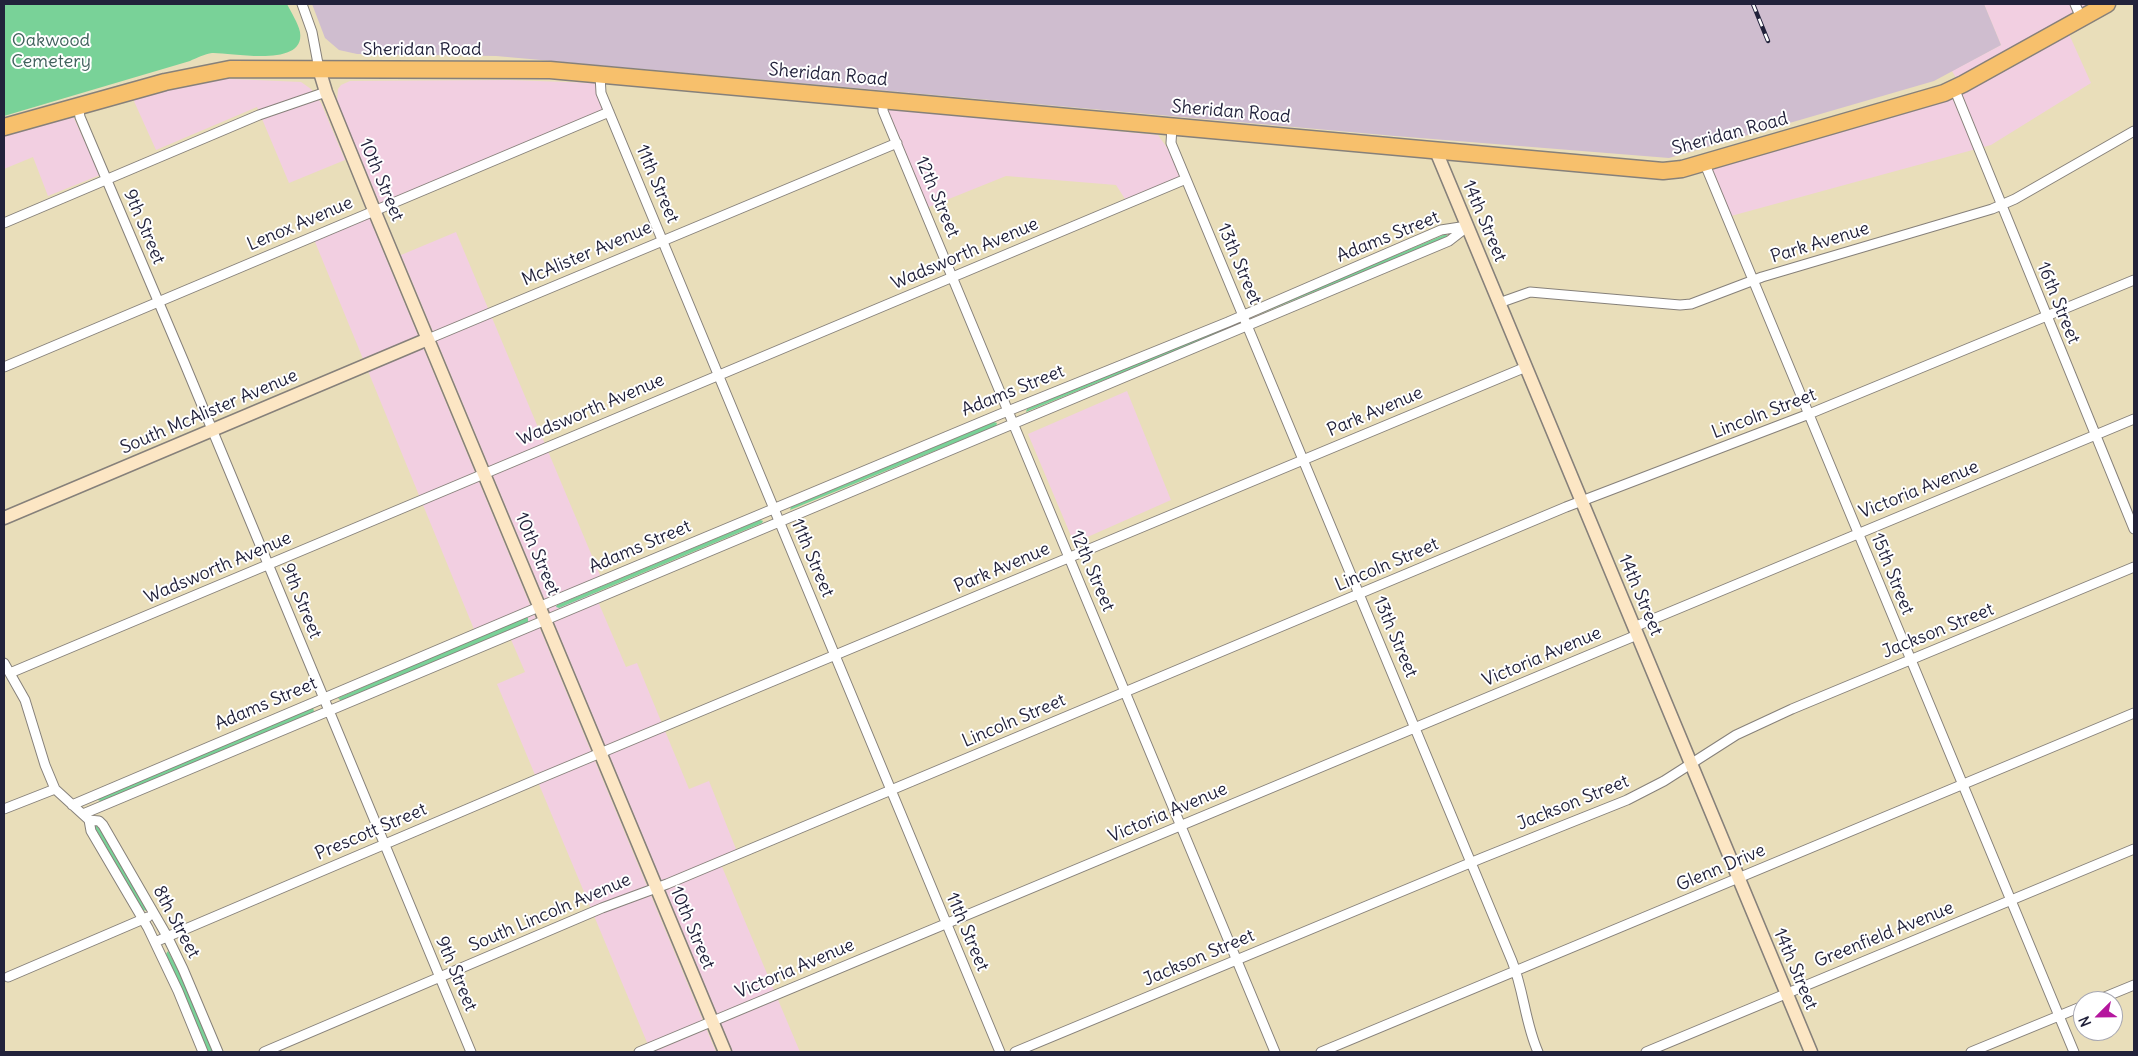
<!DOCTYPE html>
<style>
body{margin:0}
#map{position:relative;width:2138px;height:1056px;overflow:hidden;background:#e9deba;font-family:Delius,sans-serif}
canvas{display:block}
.frame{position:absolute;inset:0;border:5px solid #22223b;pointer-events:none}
.north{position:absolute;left:2073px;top:991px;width:50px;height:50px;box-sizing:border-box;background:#fff;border:1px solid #a7a7b1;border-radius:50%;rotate:247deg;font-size:14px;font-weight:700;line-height:20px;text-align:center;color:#22223b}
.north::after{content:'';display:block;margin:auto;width:18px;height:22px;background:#b5179e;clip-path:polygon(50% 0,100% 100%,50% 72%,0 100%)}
</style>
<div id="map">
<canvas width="2138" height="1056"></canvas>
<div class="frame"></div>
<div class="north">N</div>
</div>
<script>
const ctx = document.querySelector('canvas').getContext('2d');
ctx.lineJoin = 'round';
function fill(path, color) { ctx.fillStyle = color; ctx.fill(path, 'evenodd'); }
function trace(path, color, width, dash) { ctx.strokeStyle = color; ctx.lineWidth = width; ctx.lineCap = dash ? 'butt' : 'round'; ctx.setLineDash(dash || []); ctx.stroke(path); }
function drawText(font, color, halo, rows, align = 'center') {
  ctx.font = font + ' Delius,sans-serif'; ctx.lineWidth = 4; ctx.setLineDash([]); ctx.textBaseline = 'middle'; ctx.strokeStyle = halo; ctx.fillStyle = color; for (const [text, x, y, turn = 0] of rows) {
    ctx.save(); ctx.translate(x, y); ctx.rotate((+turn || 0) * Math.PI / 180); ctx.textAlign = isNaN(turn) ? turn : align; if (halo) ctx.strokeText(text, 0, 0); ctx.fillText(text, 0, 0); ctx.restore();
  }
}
const built = new Path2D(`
 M1984,4h132l-48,28 23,51 -100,62 -260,71 -20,-47 166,-48 87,-29 -12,-21 49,-26z
 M210,78l91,4 10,7 10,14 24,57 -56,23 -32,-76 -101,43 -23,-51z
 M508,80l88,3 14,34 -228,92 -45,-107 1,-13 3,-4 9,-4z
 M882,108l276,27 12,17 12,30 -55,20 -11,-17 -110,-9 -82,33z
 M73,116l27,59 -52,21 -15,-39 -29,12v-33z
 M368,215l348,837h-65l-154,-368 28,-12 -19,-44 -28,11 -165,-402z
 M456,232l149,355 -11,5 32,75 11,-4 52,126 20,-8 29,73 -18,8 80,190h-67l-332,-797z
 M1127,391l44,109 -97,43 -46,-109z`);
const industrial = new Path2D(`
 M312,4h1672l17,41 -67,36 -265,77 -274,-22 -899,-80 -139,-2 -18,-4 -14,-12z`);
const green = new Path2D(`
 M4,4h283c4,8 11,19 13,28 6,37 -71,20 -88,21 -7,1 -16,5 -22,8l-186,55z
 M1446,234l2,3 -188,77v-2z
 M1229,324l2,4 -205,84 1,-3z
 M994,422l3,1 -1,3 -206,84 1,-3z
 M760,520l3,1 -1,2 -203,85 -3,-1 1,-2z
 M525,617l3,1v4l-184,78 -3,1 -3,-3z
 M313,707l1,5 -211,90 -5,-2v-2z
 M95,823h3l50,88 -5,-1 -49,-84z
 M168,951l12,23 33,78h-5l-42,-98z`);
const street = new Path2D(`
 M302,4l10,28 7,37
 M2075,4l6,14
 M600,75l1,18 399,959
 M1954,88l180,441
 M883,101v10l392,941
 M78,106l2,11 104,245 287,690
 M1172,127l-1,16 341,818c12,30 13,62 26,91
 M1704,162l370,890
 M4,223l255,-108 67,-23
 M1499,303l31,-11 150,13 11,-1 71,-27 230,-68 23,-10 119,-68
 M428,339l469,-196
 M4,367l605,-255
 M1634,627l500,-208
 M4,663l21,37 20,65 10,24 34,31 10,1 4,4 64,111 16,33 35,83
 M10,673l1176,-494
 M72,805l481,-204 445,-186 230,-93 213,-92 26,-4
 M4,809l51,-20
 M83,814l1366,-573 18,-14
 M89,820l2,11 57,97 30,63 25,61
 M155,942l383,-163 988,-412
 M8,977l140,-60
 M2095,1001l39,-16
 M264,1052l338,-144 65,-24 899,-377 243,-93 325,-134
 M639,1052l998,-417
 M1015,1052l467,-194 145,-58 37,-19 72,-46 56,-26 342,-142
 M1321,1052l813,-339
 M1646,1052l488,-203
 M1971,1052l112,-46`);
const secondary = new Path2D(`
 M319,69l7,23 48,118 351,842
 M1436,151l375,901
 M4,518l424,-179`);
const highway = new Path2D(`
 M4,127l161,-45 65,-13 320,1 1113,101 19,-2 262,-76 19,-9 144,-80`);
const rail = new Path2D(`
 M1753,4l15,37`);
const parkNames = [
 ["Oakwood",51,41],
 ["Cemetery",51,62]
];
const streetNames = [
 ["Sheridan Road",422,50],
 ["Sheridan Road",828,75,5],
 ["Sheridan Road",1231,112,5],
 ["Sheridan Road",1730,134,-15],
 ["10th Street",381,180,67],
 ["11th Street",657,184,67],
 ["12th Street",937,197,67],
 ["14th Street",1484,221,67],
 ["Lenox Avenue",300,224,-23],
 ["9th Street",144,227,67],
 ["Adams Street",1388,237,-22],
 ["Park Avenue",1820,243,-17],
 ["McAlister Avenue",587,254,-23],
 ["Wadsworth Avenue",965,254,-23],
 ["13th Street",1239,264,67],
 ["16th Street",2058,303,68],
 ["Adams Street",1013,391,-22],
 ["Wadsworth Avenue",591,410,-23],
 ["South McAlister Avenue",209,412,-23],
 ["Park Avenue",1375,412,-23],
 ["Lincoln Street",1764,414,-21],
 ["Victoria Avenue",1919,490,-22],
 ["Adams Street",640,547,-23],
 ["10th Street",537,554,67],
 ["11th Street",812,558,67],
 ["Lincoln Street",1387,565,-23],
 ["Wadsworth Avenue",218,568,-23],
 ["Park Avenue",1002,568,-23],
 ["12th Street",1092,571,67],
 ["15th Street",1892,574,68],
 ["14th Street",1640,595,67],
 ["9th Street",301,601,68],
 ["Jackson Street",1938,631,-22],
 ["13th Street",1395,637,67],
 ["Victoria Avenue",1542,657,-23],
 ["Adams Street",266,704,-23],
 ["Lincoln Street",1014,721,-23],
 ["Jackson Street",1573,803,-22],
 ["Victoria Avenue",1168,813,-23],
 ["Prescott Street",371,832,-23],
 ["Glenn Drive",1721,868,-23],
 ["South Lincoln Avenue",550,913,-23],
 ["8th Street",176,922,62],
 ["10th Street",692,928,67],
 ["11th Street",967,932,67],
 ["Greenfield Avenue",1884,935,-22],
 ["Jackson Street",1199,958,-23],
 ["Victoria Avenue",795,969,-23],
 ["14th Street",1795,969,67],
 ["9th Street",456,974,67]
];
fill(built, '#f2cfe1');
fill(industrial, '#cfbdcf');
fill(green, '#79d298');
trace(street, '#86807a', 11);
trace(secondary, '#86807a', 15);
trace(highway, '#86807a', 19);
trace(street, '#fff', 9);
trace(secondary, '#fce6c4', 12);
trace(highway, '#f7c06c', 16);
trace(rail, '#22223b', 4.5);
trace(rail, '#fff', 2.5, [8]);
drawText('18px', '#40605c', '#fff', parkNames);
drawText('18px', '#22223b', '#fff', streetNames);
</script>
